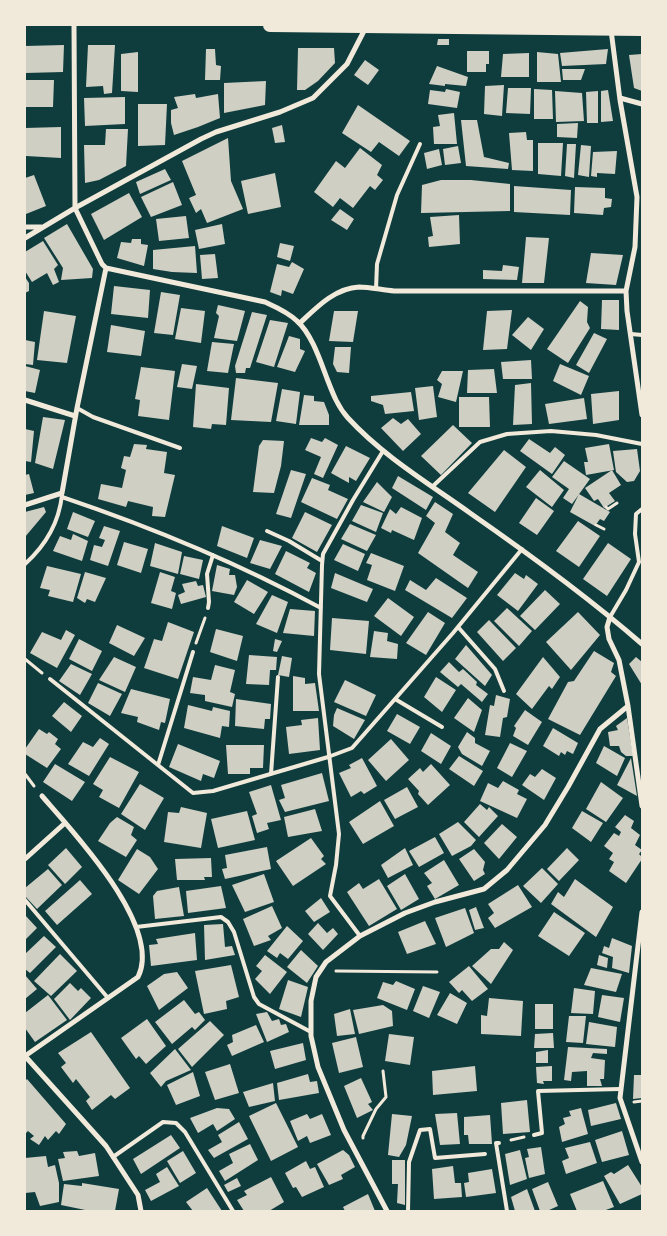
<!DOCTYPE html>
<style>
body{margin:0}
#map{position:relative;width:667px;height:1236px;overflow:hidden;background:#0f3d3e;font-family:"DM Sans",sans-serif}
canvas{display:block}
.frame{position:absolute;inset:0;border:26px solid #f1e9da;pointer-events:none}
</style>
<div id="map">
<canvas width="667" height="1236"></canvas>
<div class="frame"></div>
</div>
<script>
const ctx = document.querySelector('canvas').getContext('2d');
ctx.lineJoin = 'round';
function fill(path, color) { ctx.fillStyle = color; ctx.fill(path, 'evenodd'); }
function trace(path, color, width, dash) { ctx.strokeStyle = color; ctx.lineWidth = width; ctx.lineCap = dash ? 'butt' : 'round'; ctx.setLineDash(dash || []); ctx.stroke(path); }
const building = new Path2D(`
 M438,39h11v6h-12z
 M64,45l-1,27 -38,1v-27z
 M88,45h27l-3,48 -8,1 -1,-8 -17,1z
 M298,48h36l1,15 -17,18 -13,9h-8z
 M206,49h9l1,16 5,1 -1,14h-15z
 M608,49l-2,15 -44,2 -2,-13z
 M467,51h22v13h-3v8h-19z
 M138,52v40l-17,-1v-37z
 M537,52l21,2 3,28h-24z
 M529,53v24h-28l2,-23z
 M642,54v37l-8,-3 -5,-33z
 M365,60l14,10 -11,15 -14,-10z
 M437,66l31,11 -2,9 -21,-2v2l-16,-2z
 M562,69h23l-4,11h-18z
 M25,80h29l-1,27h-28z
 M266,81l-1,24 -41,8v-30z
 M504,85l-2,31 -18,-2 1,-28z
 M508,88h23l-1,26 -24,-1z
 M446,89l14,3 -3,16 -29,-4 2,-14 15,2z
 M534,89l18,1 1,29h-19z
 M608,90l5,31 -12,1v-31z
 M555,91l27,2 2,28 -28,1z
 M598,91v32h-11l-1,-31z
 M195,94l1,4 22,-4 2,24 -22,9 -24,8 -3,-12v-13l7,-2 -4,-11z
 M125,97v27l-40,2 -1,-28z
 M138,104h29l-2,41 -27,1z
 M358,105l52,36 -11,15 -20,-14 -8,10 -29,-19z
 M454,113l3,31h-23l-1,-17 7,-1 -2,-11z
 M461,120h16l7,37 25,6 -1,6 -42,-3z
 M578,123l-1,15 -20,-1v-13z
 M282,125l3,17 -10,1 -3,-15z
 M61,127v31l-35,-2 -1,-28z
 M106,129h22l-2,37 -27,14 -14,3 -1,-38h21z
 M526,132l1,8h6v31l-21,-1 -3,-37z
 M228,138l3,43 12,28 -36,14 -6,-14 -5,4 -7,-15 7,-3 -14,-34z
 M538,143h25l-2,33 -23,-2z
 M567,144h9l-2,34 -9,-2z
 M581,145l10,1 -2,31 -11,-2z
 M458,146l3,17 -16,2 -2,-16z
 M360,148l22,17 -5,10 6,5 -8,10 -5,-4 -17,22 -13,-10 -7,9 -19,-15 22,-31 9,7z
 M439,149l3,16 -15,4 -3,-16z
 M617,151l-2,23 -18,-1v4l-6,-1 2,-24z
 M165,169l6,11 -31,14 -4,-12z
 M275,173l6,34 -33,7 -7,-33z
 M34,175l12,31 -20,8 -1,-36z
 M441,180h30l39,4v27l-89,2 1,-28z
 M173,182l9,23 -31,12 -10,-20z
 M514,186l57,4 -1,25 -56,-3z
 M575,187l30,1v10l7,1 -1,8 -7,1 -1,7 -29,-2z
 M129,193l13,24 -38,23 -13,-26z
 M340,209l14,10 -7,11 -16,-10z
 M459,215l1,29 -31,3 -1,-10 5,-1 -3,-19z
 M186,216l3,22 -30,3 -3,-22z
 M67,224l26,45 -1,9 -31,2 2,-12 -19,-30z
 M222,224l3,20 -26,5 -4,-19z
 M526,237l23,1 -5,45h-22z
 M132,239h9v5l7,1 -4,21 -27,-8 4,-16 10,1z
 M43,241l15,24 -4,4 5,13 -6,3 -6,-12 -15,9 -7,-11v-19z
 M280,243l14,3 -4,15 -13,-4z
 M195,246l2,27 -25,-1 -19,-3v-19z
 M591,253l32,2 -7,30 -30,-2z
 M215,254l3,24 -16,1 -2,-24z
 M292,262l12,7 -11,25 -11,-4 -1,6 -11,-4 7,-28 12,3z
 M503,265l16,2 -2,13 -34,-1v-9l19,1z
 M25,277l4,6v8l-4,2z
 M114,286l36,4 -2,28 -37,-4z
 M161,292l19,3 -7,40 -19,-2z
 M602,300h17v30l-18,-1z
 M580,301l8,6 -1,15 3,6 -22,35 -21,-14z
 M218,305l27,6 -8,30 -23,-3 5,-22 -3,-3z
 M181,308l24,3 -4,32 -26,-4z
 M512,310l-5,39 -24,1 4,-39z
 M44,311l32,5 -9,47 -30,-3z
 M334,311h24l-5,31 -24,-1z
 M252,312l15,3 -17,53h-4l-1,5h-9l-1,-7z
 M528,317l16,12 -13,21 -19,-15z
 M270,320l18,3 -14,44 -18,-5z
 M111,325l34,6 -4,25 -34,-4z
 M594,333l13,6 -18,34 -13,-8z
 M289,336l11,3v10l5,2 -10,21 -18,-5z
 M25,340l10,2 -2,23 -8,-1z
 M212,342l22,2 -6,29 -21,-2z
 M335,347h16l-2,26 -12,-1 -4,-8z
 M531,360l1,19h-29l-2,-17z
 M182,364l15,2 -5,23 -15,-2z
 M560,364l29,12 -8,19 -28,-14z
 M25,366l15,4 -5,23 -10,-2z
 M141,367l34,4 -6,49 -31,-4 2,-16 -5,-1z
 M494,369l3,24h-30l1,-23z
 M442,371h21l-7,31 -18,-5 4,-13 -5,-4z
 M236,378l42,5 -7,39 -40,-2z
 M531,383l1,41 -19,1 2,-40z
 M196,384l33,4 -3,37 -14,-1 -1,5 -18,-2z
 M433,386l4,31 -18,3 -4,-32z
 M282,389l18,3 -4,32 -20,-3z
 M619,391v29l-26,4 -2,-30z
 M411,392l3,19 -29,3 -2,-9 -12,-4v-5z
 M304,395l10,1v5l10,1 5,13v10h-30z
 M459,397h30l1,30h-31z
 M584,398l3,21 -38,5 -4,-20z
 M43,417l22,3 -12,49 -18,-6z
 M393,418l8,6 7,-5 13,15 -18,17 -22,-23z
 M453,425l19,18 -31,32 -20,-19z
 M25,429l9,2 -3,31 -6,-1z
 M311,438l11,4 3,-4 13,7 -15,33 -9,-4 7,-17 -16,-7z
 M529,439l21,14 5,-6 10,8 -13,19 -32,-23z
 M263,440l21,1 -3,25 -7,27 -21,-1 6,-46z
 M134,444l13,1 -1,4 21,3 -3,21 11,2 -10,42 -13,-1 1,-9 -25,-6 -2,6 -28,-8 3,-15 21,4 4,-18 -5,-2 3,-12 6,1z
 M609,444l5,26 -28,5 -2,-13h4l-3,-14z
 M346,446l24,12 -14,23 -7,-4v6l-18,-10z
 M637,449l3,22 -6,10 -7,1 -11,-10 -3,-21z
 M504,450l22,17 -31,45 -27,-19z
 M564,461l26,18 -18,25 -9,-6 6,-9 -17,-12z
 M291,470l15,4 -15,44 -15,-4z
 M540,470l24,20 -12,17 -26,-20z
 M612,470l9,15 -12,8 6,8 -11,7 -6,-9 -4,2 -9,-13z
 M29,474l5,19 -9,2v-20z
 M398,476l35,21 -7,13 -34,-22z
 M312,478l18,7 -2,5 20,9 -11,20 -36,-17z
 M377,482l15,15 -8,15 -21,-10z
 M579,494l31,18 -6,9 -4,-2 -5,7 -25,-14z
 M536,498l18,13 -17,24 -18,-12z
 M435,502l18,12 -8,18 15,11 -7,12 25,17 -10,16 -50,-35 17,-30 -9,-7z
 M361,505l22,8 -7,19 -24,-11z
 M44,507l2,5 -21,25v-25z
 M401,507l21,11 -8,22 -22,-10 -1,3 -10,-5 9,-19 6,5z
 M73,512l22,9 -7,16 -21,-8z
 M305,512l27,13 -15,27 -25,-14z
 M578,521l22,15 -21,31 -23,-16z
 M350,524l26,11 -9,16 -26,-12z
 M104,526l16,5 -12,35 -18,-6 4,-15 8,2 3,-7 -6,-2z
 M222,526l32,12 -7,20 -30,-12z
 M73,534l15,7 -6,20 -29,-10 7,-15 11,4z
 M260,540l22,6 -12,23 -20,-6z
 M124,542l24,7 -7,24 -24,-8z
 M155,543l27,9 -4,22 -28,-8z
 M608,543l23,16 -24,37 -24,-17z
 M343,544l22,10 -7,17 -24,-11z
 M286,551l24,12 -3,5 9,5 -7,19 -34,-18z
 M371,553l33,13 -9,25 -28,-11 5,-15 -6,-2z
 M184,556l19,4 -4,19 -19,-5z
 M217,565l13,4 -1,6h6l2,12 -3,8 -22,-4z
 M47,566l34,8 -8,28 -25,-6 2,-6 -10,-2z
 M85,572l21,6 -11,24 -8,-3 -2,4 -8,-5z
 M160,572l15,5 -4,14 5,2 -4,16 -21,-6z
 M335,573l38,16 -6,13 -36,-14z
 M515,573l9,6 2,-4 12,9 -20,27 -21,-16z
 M436,578l31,20 -15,20 -47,-28 5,-10 16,10z
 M247,580l21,12 -14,22 -20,-12z
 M196,581l2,5 5,-1 3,12 -25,7 -3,-9 7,-3 -3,-8z
 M545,590l15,14 -25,26 -15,-14z
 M272,595l16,7 -11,31 -21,-9z
 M388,598l26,19 -13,19 -27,-20z
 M507,608l25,23 -13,15 -25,-25z
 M290,609l25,2 -1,25 -31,-3z
 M428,612l17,11 -19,32 -20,-12z
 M578,612l22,23 -29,35 -25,-28z
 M332,618l37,3 -3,33 -36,-4z
 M489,620l27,28 -13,13 -26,-29z
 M168,622l26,10 -16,47 -34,-11 10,-29 8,2z
 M117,625l28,13 -11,18 -25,-13z
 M216,629l27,7 -6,25 -27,-9z
 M66,630l9,5 -18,33 -27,-15 12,-21 19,8z
 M374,631l14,2 -1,8 11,3 -1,15 -27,-2z
 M79,639l23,12 -10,20 -23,-12z
 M275,639l7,2 -5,11 -4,-1z
 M466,645l26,30 -7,11 -30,-27z
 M594,651l20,12 -3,9 5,4 -36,59 -32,-16 20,-37 6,-1z
 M249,655l28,2 -1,13h-6l-1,15 -23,-1z
 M282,656l10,2 -3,19 -11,-2z
 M114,657l22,10 -11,25 -26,-12z
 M543,657l17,20 -8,12 -3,-3 -17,23 -16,-15z
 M636,657l6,5v23l-13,-21z
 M449,662l10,10 4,-3 14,13 -1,3 12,9 -6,8 -21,-18 -3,3 -18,-15z
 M71,664l21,10 -12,21 -21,-14z
 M215,665l20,5 -5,22 5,2 -3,13 -27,-6v-6l-15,-2 3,-16 18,3z
 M293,676l12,2v6l10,-1 4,28h-26z
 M436,677l20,13 -14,22 -18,-15z
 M345,680l31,15 -10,21 -32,-14z
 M98,683l24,11 -12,22 -22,-13z
 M131,689l39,10 -5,24 -4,-1 -2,8 -22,-8 1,-5 -17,-4z
 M496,695l14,4 -3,18 -4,1 -3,19 -15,-2 5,-30 4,1z
 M468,698l14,12 -8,22 -20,-14z
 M236,699l35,5 -1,15h-5l-1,10 -29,-3z
 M64,702l18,14 -11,16 -19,-16z
 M188,705l24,6 1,-4 17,4 -1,16 -7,-1 -2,12 -36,-10z
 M337,708l28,12 -11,19 -21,-13 1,-11z
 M525,710l17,12 -14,23 -15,-9 3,-8 -2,-2z
 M397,714l23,13 -10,17 -23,-13z
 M318,718l2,32 -31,4 -3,-27 16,-2 -1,-5z
 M627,718l6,38h-7l-5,-4 -2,-6h-9l-2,-14 10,-2 -2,-4z
 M553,728l25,15 -5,11 -6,-3 -2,4 -4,-3 -2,4 -16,-10z
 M39,729l8,5 2,-2 9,7 -3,5 6,5 -14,19 -22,-14v-5z
 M467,732l8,6v5l15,8 -8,15 -20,-12 -4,-7z
 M431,733l20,13 -10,18 -20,-13z
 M100,738l9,6 -20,32 -21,-12 15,-22 10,5z
 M391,739l18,21 -23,21 -18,-21z
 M510,743l17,8 -15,26 -15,-9z
 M178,744l42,17 -6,17 -11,-4 -2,7 -32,-14z
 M226,745h38l-1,23h-13v6h-22z
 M604,746l21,12 -8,18 -21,-13z
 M459,756l24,15 -9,15 -25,-17z
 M110,757l29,15 -20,36 -20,-11 4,-7 -10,-6z
 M362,758l15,28 -13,8 -3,-3 -10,6 -12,-24 12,-5 -2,-3z
 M631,758l6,38 -20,-11z
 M55,764l30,18 -13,19 -29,-19z
 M431,764l19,21 -22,20 -10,-11 1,-3 -11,-12 12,-11 3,4z
 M542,769l14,9 -12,22 -22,-15 8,-11 5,3z
 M322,773l7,28 -44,11 -6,-12 6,-2 -4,-13z
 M503,781l16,9 -2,4 10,5 -10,19 -37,-17 8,-18 10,5z
 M601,782l22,16 -17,24 -20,-13z
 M140,784l24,14 -19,32 -24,-16z
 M271,785l10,35 -14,3 2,6 -12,4 -5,-17 5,-2 -8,-22z
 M407,787l11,20 -23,12 -11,-19z
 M380,801l14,25 -31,18 -14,-22z
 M480,804l7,6 2,-3 9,9 -19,21 -15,-15z
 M181,807l26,6 -6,35 -37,-6 4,-30 11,1z
 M315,809l7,22 -34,6 -4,-20z
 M247,811l8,29 -37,8 -7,-29z
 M582,811l21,12 -12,19 -19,-14z
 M625,815l9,6 -3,7 9,7 -5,10 7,5 -3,4 3,3v2l-16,24 -17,-12 5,-9 -5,-3 4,-6 -9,-7 10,-13 5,3 2,-4 -6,-5z
 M117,817l17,10 -3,8 6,5 -11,17 -28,-16 12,-18z
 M458,822l18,18 -5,6 -19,10 -13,-22z
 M502,824l15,13 -18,22 -15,-16z
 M435,837l9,16 -25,14 -10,-16z
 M311,838l13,18 -3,3 5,5 -33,22 -17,-25z
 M267,847l4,22 -46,10 -3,-10 5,-1 -2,-13z
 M66,848l16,19 -17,17 -17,-19z
 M405,848l8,17 -25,13 -7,-13z
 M567,848l12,12 -20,21 -12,-12z
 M137,849l13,8 8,12 -19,25 -21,-14z
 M474,849l11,13 -2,8 2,4 -11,7 -15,-22z
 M211,858l1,19h-8l1,3h-28l-2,-21z
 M444,860l15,25 -24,14 -8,-13 5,-3 -8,-10z
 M542,868l16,16 -17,19 -18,-17z
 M48,869l14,16 -25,24 -12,-13v-8z
 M264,874l10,28 -29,10 -13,-27z
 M405,874l14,25 -18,11 -14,-24z
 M379,879l18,30 -28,17 -22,-34 12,-9 4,6z
 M575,879l38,28 -17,30 -45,-33 7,-12 6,5z
 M80,880l12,14 -35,31 -12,-14z
 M518,885l14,22 -37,21 -7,-10 6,-5 -6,-9z
 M221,886l5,22 -38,5 -2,-22z
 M179,887l5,29 -29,3 -2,-23 4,-5z
 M321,898l9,14 -16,10 -9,-11z
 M272,906l10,22 -14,8 3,4 -17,6 -11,-27z
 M476,907l8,21 -9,2 -6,-20z
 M465,908l9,25 -28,14 -11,-29z
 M554,912l31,21 -16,23 -31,-20z
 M25,915l12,13 -12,12z
 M425,921l11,23 -29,10 -9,-22z
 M318,923l9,10 6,-5 5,6 -15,16 -15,-16z
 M223,924l2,23 7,-1 3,9 -30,5 -1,-35z
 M287,926l16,15 -15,18 -8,-6 -3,5 -10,-7z
 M195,933l2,27 -46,6 -2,-21 9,-1 -2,-5z
 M44,936l12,11 -26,26 -5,-4v-15z
 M612,938l20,8 -3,27 -17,-5 1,-11 -11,-4 2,-7 5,2z
 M504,942l9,8 -22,34 -19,-18 19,-17h8z
 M301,950l17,16 -11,17 -20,-16z
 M60,954l17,17 -26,25 -17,-15z
 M265,955l22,17 -17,22 -15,-15 7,-8 -6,-5z
 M599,955l9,3 -1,10 -10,-3z
 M231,965l8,32 -13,4 1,8 -23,5 -9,-43z
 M469,966l19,23 -16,12 -10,-11 -3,3 -10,-11z
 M591,968l31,6 -6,18 -32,-7z
 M177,972l11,16 -29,22 -12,-24 17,-12z
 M25,975l12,14 -12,10z
 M288,980l20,7 -7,30 -22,-8z
 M396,981l19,8 -8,21 -30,-12 6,-16 10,3z
 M70,983l8,8 3,-3 10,10 -21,22 -16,-21z
 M423,986l17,6 -11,26 -16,-7z
 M574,988l21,3 -2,23 -22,-1z
 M450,993l17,10 -10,21 -20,-9z
 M48,995l19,25 -32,22 -10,-14v-15z
 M602,995l22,3 -4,24 -22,-5z
 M489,998l34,3 -2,35 -40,-2v-19l6,1z
 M184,1000l11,14 4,-2 6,8 -10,10 -3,-3 -20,17 -17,-22z
 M535,1004h18v25h-18z
 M383,1005l9,6 1,15 -34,8 -6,-24z
 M350,1009l5,25 -18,2 -3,-22z
 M267,1012l5,9 7,-2 2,6 5,-1 3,8 -22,10 -11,-28z
 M569,1016h17l-3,27 -17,-1z
 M147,1019l19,27 -20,18 -7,-8 -3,3 -15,-21z
 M210,1021l14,14 -32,32 -14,-18z
 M589,1022l28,5 -2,20 -29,-3z
 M256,1025l8,17 -32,14 -5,-11 6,-3 -1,-7z
 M91,1032l39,56 -15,11 -4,-4 -19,15 -6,-9 4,-4 -14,-18 -3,4 -12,-16 5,-4 -8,-10z
 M553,1033l1,15h-20l1,-14z
 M389,1034l25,3 -4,28 -25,-4z
 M356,1037l7,30 -24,6 -7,-30z
 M303,1043l3,17 -31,9 -5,-18z
 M568,1047l39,2v5l-14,-1 -2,5 14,2 -1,19h-4l2,7h-15v-15l-15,1 -1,9 -7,-1z
 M175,1049l16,21 -25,11 -5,6 -11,-14z
 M548,1050v13h-12v-11z
 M230,1064l9,29 -24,7 -10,-28z
 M475,1066l2,25 -44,4 -1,-24z
 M552,1066v15h-9l1,3 -7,-1 -1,-16z
 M193,1072l7,24 -24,9 -9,-20z
 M308,1074l2,8 7,-1 2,12 -40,7 -2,-17z
 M634,1075h8v23l-9,1z
 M361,1078l11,24 -4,2 5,6 -16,8 -13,-32z
 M27,1079l39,45 -7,10 -3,-3 -8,9 -3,-4 -6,9 -9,-6 4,-3 -6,-5 -3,3v-53z
 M273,1083l2,18 -26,6 -6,-15z
 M527,1100l3,32 -27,2 -2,-31z
 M276,1103l22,44 -27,14 -22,-45z
 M616,1103l5,16 -30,7 -3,-16z
 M217,1108l12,1 6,10 -18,12 -4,-7 -15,9 -8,-15z
 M581,1108l7,26 -26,8 -3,-15 6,-3 -2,-6 8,-2 -2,-5z
 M457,1113l3,31 -20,1 -5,-31z
 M307,1114l3,5 12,-5 9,21 -21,8 -3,-7 -9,5 -8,-20z
 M392,1114l20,2 -6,29 -7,12 -11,-2z
 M490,1115l2,29h-23l-1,-9h-4v-18z
 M239,1122l9,17 -34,19 -6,-8 14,-8 -4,-7z
 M622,1131l7,24 -27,7 -7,-22z
 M171,1135l9,13 -39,26 -8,-15z
 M590,1142l7,21 -31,11 -4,-13 7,-3 -4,-10z
 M250,1144l8,16 -33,21 -6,-10 14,-8 -4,-9z
 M541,1147l4,27 -16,4 -4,-20 4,-1 -2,-8z
 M343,1150l6,5 6,12 -14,8 2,4 -14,6 -12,-21z
 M520,1150l7,29 -17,6 -5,-31z
 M77,1151l2,5 16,-3 4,23 -36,5 -5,-22 7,-1 -2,-6z
 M183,1151l13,22 -16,10 -13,-22z
 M46,1156l2,11 7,-2 4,18v19l-19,4 -5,-14 -10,1v-35z
 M392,1160h13v45l-8,-2 1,-19h-6z
 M306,1161l4,8 5,-2 9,20 -22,10 -6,-10 -3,1 -8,-15z
 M628,1165l14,22v7l-22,10 -16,-28 7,-4 3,2z
 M453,1166l2,17h6l1,14 -28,2 -2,-30z
 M167,1167l12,19 -28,15 -6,-11 15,-8 -4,-8z
 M492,1169l4,24 -30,4 -2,-14 5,-1 -1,-9z
 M271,1177l13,25 -15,9h-25l-7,-11 10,-5 -3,-4z
 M237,1178l4,8 -13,6 -4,-7z
 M603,1181l11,26 -11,4h-26l-7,-17z
 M548,1182l10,24 -11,5h-7l-8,-22z
 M82,1183l37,6 -4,22h-25l-29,-6 3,-21 18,2z
 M207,1188l15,23h-29l-7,-9z
 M527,1189l8,22h-20l-4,-14z
 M368,1194l7,17h-30l-2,-4z`);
const path = new Path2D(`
 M606,507l2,2 9,-6
 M596,525l8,4
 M196,643l9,-25
 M25,659l17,14
 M25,774l9,12
 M336,971l101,1
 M634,1102l8,-1
 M363,1138v-2l13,-27 10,-12 -3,-26
 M511,1140l13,-3`);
const service = new Path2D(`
 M376,289l1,-25 20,-69 23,-51
 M631,334l11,1
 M77,408l16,9 87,31
 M433,486l47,-44 27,-8 44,-3 45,4 46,9
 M62,497c89,30 176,66 259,111
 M267,531l22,10 33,20
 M25,564c20,-18 34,-42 37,-69
 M208,608l1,-6 -2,-28 6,-19
 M610,617l16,-27 13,-28 -4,-28 1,-20 6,-5
 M458,627l37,42 9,22
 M50,679l143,114 20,-2 115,-34 24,-9 101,-115 69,-84
 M395,699l47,28
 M158,765l35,-113
 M271,774l7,-97
 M25,900l83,98
 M136,927l85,-10 7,5 6,10 20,65 5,7 52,28
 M360,936l-30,-40 6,-31 3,-31 -20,-160 3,-109 1,-11 30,-54 30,-49
 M534,1135l8,-2 -4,-42 82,-2
 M499,1143h-3l11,68
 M113,1157l50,-35 13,1 9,9 48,79
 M408,1211l1,-49 11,-32 10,-1 5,29 50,-4`);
const minor = new Path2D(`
 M74,25l1,183 27,56 4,4
 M611,30l9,70 17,97 -2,50 -9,44 1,20 15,104
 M620,98l22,6
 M25,227h16
 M25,238l50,-30 126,-69 15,-7 64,-20 33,-14 34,-34 18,-35
 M106,268l159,34c11,5 23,10 32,19 15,13 24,42 31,60 5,13 10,26 20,37 35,38 80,65 122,95 59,41 118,84 172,131
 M300,323c16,-15 35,-35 59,-36 11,0 23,3 35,4h232
 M25,400l50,16
 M25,505l37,-12 15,-85 29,-140
 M610,617l-3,10 2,12 10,21 9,46 14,100
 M25,859l40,-36
 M642,912l-22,186 22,64
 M25,1056l113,-79c25,-50 -64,-144 -96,-181
 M25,1056l81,90 32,49 3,16
 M387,1211l-43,-81 -26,-63 -7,-31v-35l5,-24 10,-15 34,-26 45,-23 30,-11 49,-13 23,-19 38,-45 23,-38 32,-58 28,-23`);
const trunk = new Path2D(`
 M270,25l372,4`);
fill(building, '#cfcfc3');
trace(path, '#f1e9da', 3);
trace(service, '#f1e9da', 4);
trace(minor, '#f1e9da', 5);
trace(trunk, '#f1e9da', 14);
</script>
